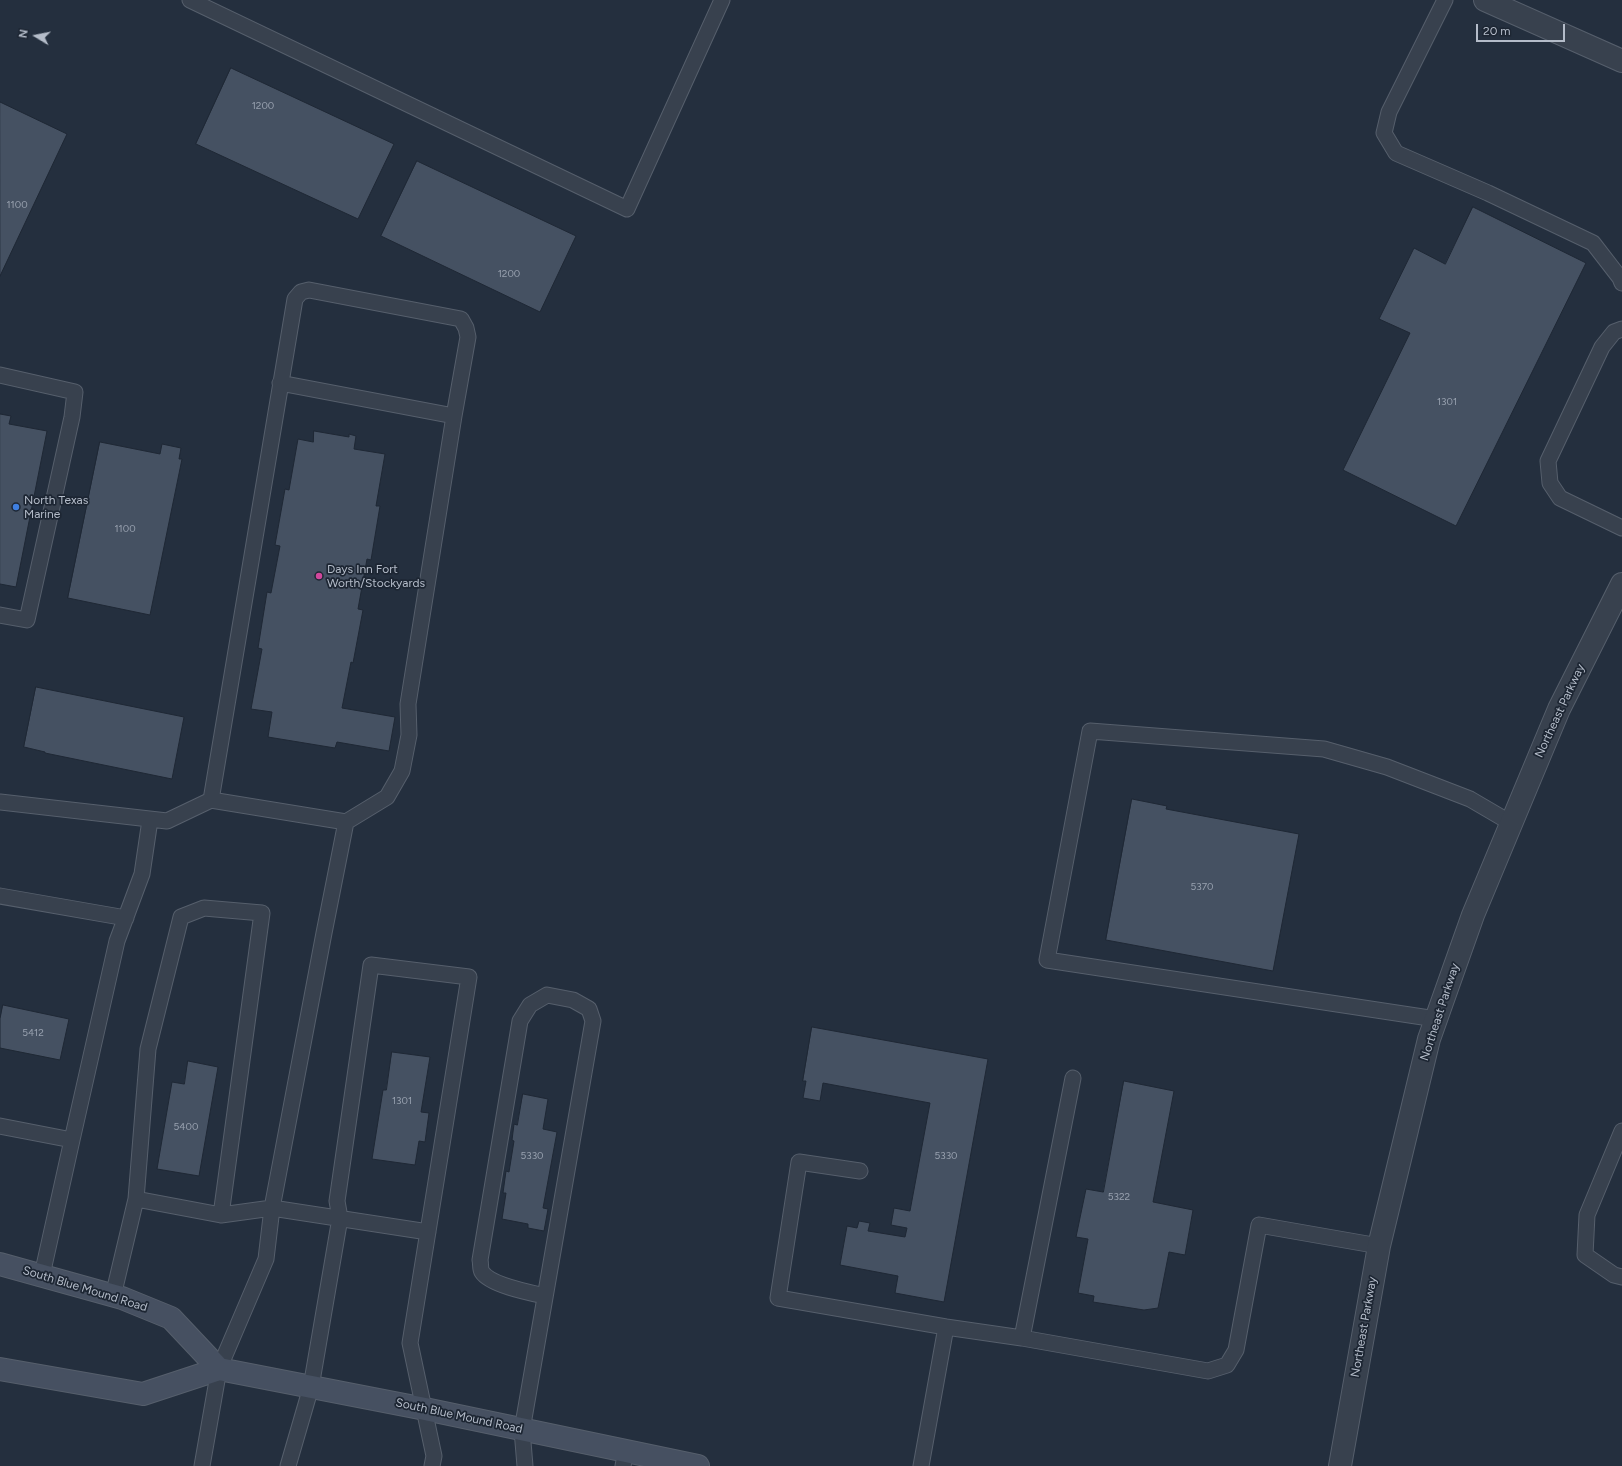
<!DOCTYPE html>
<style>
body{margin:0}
#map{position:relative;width:1622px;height:1466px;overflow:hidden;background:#242f3e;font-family:Figtree,sans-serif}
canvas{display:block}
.north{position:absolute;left:16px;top:16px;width:40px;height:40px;-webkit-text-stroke:3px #1d2633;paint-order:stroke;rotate:280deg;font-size:11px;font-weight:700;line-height:16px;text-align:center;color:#b4bcc9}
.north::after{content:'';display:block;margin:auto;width:14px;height:18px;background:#b4bcc9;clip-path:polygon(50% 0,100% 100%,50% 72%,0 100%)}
.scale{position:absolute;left:1476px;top:24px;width:89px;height:18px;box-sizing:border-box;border:2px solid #b4bcc9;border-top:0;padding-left:5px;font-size:12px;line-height:14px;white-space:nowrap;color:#b4bcc9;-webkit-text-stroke:3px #1d2633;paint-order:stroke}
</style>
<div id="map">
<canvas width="1622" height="1466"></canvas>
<div class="north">N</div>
<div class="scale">20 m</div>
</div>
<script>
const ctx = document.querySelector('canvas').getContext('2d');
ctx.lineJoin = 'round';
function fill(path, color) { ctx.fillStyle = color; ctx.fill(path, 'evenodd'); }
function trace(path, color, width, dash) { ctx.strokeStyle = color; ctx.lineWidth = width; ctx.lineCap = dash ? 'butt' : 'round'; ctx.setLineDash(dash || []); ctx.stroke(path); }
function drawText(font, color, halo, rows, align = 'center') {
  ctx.font = font + ' Figtree,sans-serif'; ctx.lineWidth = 3.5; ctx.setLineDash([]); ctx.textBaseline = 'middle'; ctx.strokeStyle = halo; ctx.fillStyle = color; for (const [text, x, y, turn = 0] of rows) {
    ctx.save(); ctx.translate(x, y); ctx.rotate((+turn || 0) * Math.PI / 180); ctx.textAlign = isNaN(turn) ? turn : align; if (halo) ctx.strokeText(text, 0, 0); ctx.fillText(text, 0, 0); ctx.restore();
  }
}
const building = new Path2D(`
 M231,68l163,76 -36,75 -162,-75z
 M0,102l67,32 -67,142z
 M417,161l159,75 -36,76 -159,-76z
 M1473,207l113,56 -130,263 -113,-56 67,-137 -31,-14 35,-71 31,16z
 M0,414l11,2 -2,8 38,7 -31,156 -16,-3z
 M314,431l35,6v-3l7,2 -2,13 31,5 -9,52h4l-9,54 -4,-1 -9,50 5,1 -10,53 -2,-1 -9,46 53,9 -6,34 -52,-9 -2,6 -67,-11 4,-25 -21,-3 11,-60 -4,-1 9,-56 4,1 9,-47 -5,-1 10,-56 4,1 9,-51 15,3z
 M100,442l60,12 2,-10 19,4 -2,11h3l-32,156 -82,-17z
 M36,687l148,30 -12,62 -127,-26v-1l-21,-5z
 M1132,799l35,7 -1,3 133,25 -26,137 -167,-31z
 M3,1005l66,14 -9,41 -60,-12v-29z
 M812,1027l176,32 -44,243 -49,-9 3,-17 -58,-11 7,-39 10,2 2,-7 11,2 -2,8 37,6 2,-9 -16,-3 3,-17 16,3 20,-108 -107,-20 -3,18 -17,-3 3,-17h-3z
 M392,1052l38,5 -9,55 8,1 -4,29 -6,-1 -4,24 -43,-6 11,-69h3z
 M188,1061l30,6 -19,109 -42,-7 15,-87 12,2z
 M1124,1081l50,10 -21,111 40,8 -8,45 -16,-3 -11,56 -14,2 -51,-8 1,-6 -16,-3 10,-54 -12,-2 10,-48 17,3z
 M523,1094l25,5 -5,30 14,3 -14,76 5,1 -4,22 -16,-3v-4l-26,-5 4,-26h-3l3,-22 3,1 5,-31 -2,-1 2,-16 3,1z`);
const service = new Path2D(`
 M190,0l437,209 95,-209
 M1445,0l-56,112 -5,21 12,20 92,40 105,50 27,35 2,5
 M1622,329l-8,3 -12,15 -54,114 2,22 10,15 62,30
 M0,375l75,17 -3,25 -45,203 -27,-5
 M280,383l174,33 -46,288 1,31 -7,36 -15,26 -41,25
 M211,800l84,-501 6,-7 8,-2 152,29 5,9 2,9 -14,79
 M0,802l167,19 44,-21 135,22 -22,111 -52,275 -6,51 -47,110 -17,97
 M0,896l126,22
 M1436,1019l-389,-59 43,-229 234,18 63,18 83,32 41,24
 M0,1126l72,14 -30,135
 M1622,1131l-35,84 -2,40 29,20 8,2
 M72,1140l45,-199 25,-67 8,-54
 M860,1171l-61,-9 -21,136 168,29 76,11 186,33 19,-6 9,-15 23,-125 120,21
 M136,1199l85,16 51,-7 156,24
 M113,1296l23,-97 12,-150 33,-132 23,-9 58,5 -41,302
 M1022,1338l51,-260
 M288,1466l23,-79 29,-169 -3,-17 34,-236 98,12 -59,366 24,113 -2,10
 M525,1466l-3,-36 71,-409 -4,-12 -16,-9 -26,-5 -17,10 -10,16 -40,239c1,4 0,9 2,12 8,13 49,21 63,24
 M623,1466l3,-15
 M921,1466l25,-139`);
const minor = new Path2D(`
 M1340,1466l39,-220 50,-207 44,-124 86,-206 63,-125`);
const tertiary = new Path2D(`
 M1485,0l137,61`);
const secondary = new Path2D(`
 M0,1264l122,34 49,20 48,51
 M0,1369l143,25 76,-25 206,40 273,57`);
const markers = [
 [16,507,4,"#3f7fe0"],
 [319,576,4,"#d1479c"]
];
const numberNames = [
 ["1200",263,106],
 ["1100",17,205],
 ["1200",509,274],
 ["1301",1447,402],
 ["1100",125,529],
 ["5370",1202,887],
 ["5412",33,1033],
 ["1301",402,1101],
 ["5400",186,1127],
 ["5330",532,1156],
 ["5330",946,1156],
 ["5322",1119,1197]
];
const poiNames = [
 ["North Texas",24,500],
 ["Marine",24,514],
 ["Days Inn Fort",327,569],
 ["Worth/Stockyards",327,583]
];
const streetNames = [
 ["Northeast Parkway",1560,711,-65],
 ["Northeast Parkway",1440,1012,-72],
 ["South Blue Mound Road",85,1289,17],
 ["Northeast Parkway",1364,1327,-80],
 ["South Blue Mound Road",459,1416,12]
];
fill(building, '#455162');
trace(building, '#1f2835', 1);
trace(service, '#565f6c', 17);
trace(minor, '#565f6c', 24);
trace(tertiary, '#565f6c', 24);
trace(secondary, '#565f6c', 24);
trace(service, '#38414e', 15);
trace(minor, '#38414e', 22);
trace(tertiary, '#38414e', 22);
trace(secondary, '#465061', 22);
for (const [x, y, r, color] of markers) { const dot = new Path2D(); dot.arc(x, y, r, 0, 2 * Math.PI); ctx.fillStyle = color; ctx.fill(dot); trace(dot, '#1d2633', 1.5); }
drawText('10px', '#98a1af', null, numberNames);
drawText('12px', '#b4bcc9', '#1d2633', poiNames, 'left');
drawText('12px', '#b4bcc9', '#1d2633', streetNames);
</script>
